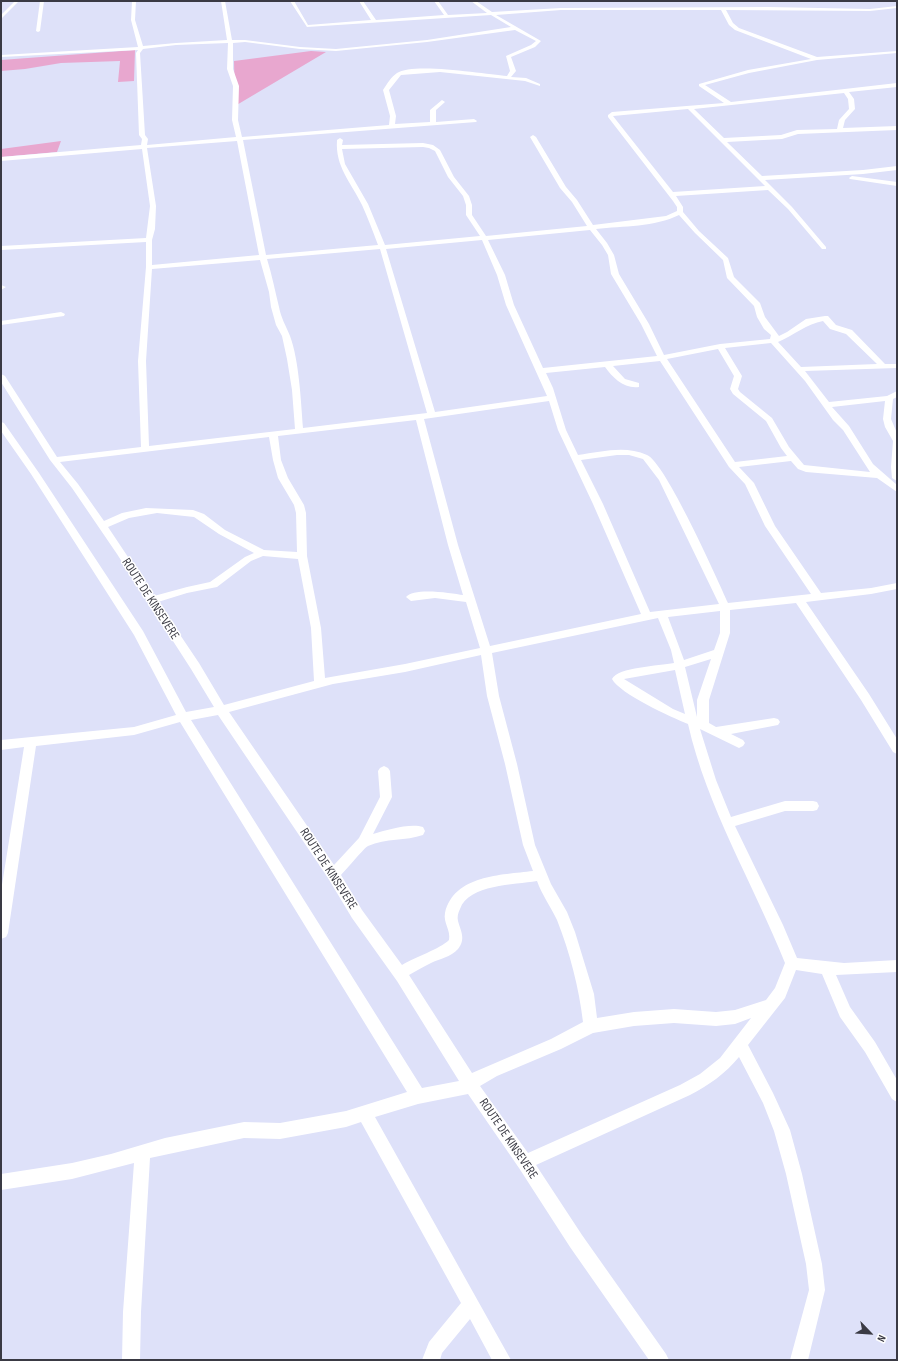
<!DOCTYPE html>
<style>
body{margin:0}
#map{position:relative;width:898px;height:1361px;overflow:hidden;background:#dee1f9;font-family:"Sofia Sans Condensed",sans-serif}
canvas{display:block}
.frame{position:absolute;inset:0;border:2px solid #3a3a44;pointer-events:none}
.north{position:absolute;left:850px;top:1313px;width:40px;height:40px;-webkit-text-stroke:3px #fff;paint-order:stroke;rotate:115deg;font-size:11px;font-weight:700;line-height:16px;text-align:center;color:#3a3a44}
.north::after{content:'';display:block;margin:auto;width:14px;height:18px;background:#3a3a44;clip-path:polygon(50% 0,100% 100%,50% 72%,0 100%)}
</style>
<div id="map">
<canvas width="898" height="1361"></canvas>
<div class="frame"></div>
<div class="north">N</div>
</div>
<script>
const ctx = document.querySelector('canvas').getContext('2d');
ctx.lineJoin = 'round';
function fill(path, color) { ctx.fillStyle = color; ctx.fill(path, 'evenodd'); }
function drawText(font, color, halo, rows, align = 'center') {
  ctx.font = font + ' "Sofia Sans Condensed",sans-serif'; ctx.lineWidth = 3; ctx.setLineDash([]); ctx.textBaseline = 'middle'; ctx.strokeStyle = halo; ctx.fillStyle = color; for (const [text, x, y, turn = 0] of rows) {
    ctx.save(); ctx.translate(x, y); ctx.rotate((+turn || 0) * Math.PI / 180); ctx.textAlign = isNaN(turn) ? turn : align; if (halo) ctx.strokeText(text, 0, 0); ctx.fillText(text, 0, 0); ctx.restore();
  }
}
const green = new Path2D(`
 M135,50l-1,31 -16,1 2,-21 -59,2 -36,6 -24,2v-11z
 M311,51l15,1 -91,54 -1,-45z
 M61,141l-4,11 -56,5v-8z`);
const street = new Path2D(`
 M15,1h4l-18,18v-4z
 M40,1h4l-4,30 -2,1 -2,-1z
 M132,1h4l-1,19 8,26 33,-3 51,-3 -6,-39h4l7,39h13l55,7 36,2 91,-9 84,-13 -20,-12 -184,12 -17,-26h4l14,24 63,-5 -12,-19h4l13,19 68,-5 -10,-14h4l10,14 39,-2 -16,-12h5l16,11 69,-4 207,-1 102,2 27,-3v2l-27,3 -144,-1 7,13 6,5 78,29 80,-6v2l-80,7 -68,13 -44,12 26,17 166,-19v4l-48,5 5,7 1,10 -10,11 -2,8 54,-2v4l-99,4 -16,5 -55,3 35,34 101,-6 34,-4v4l-34,4 -98,6 27,27 34,40v2h-4l-34,-40 -20,-19 -92,6 7,11v5l16,19 29,27 6,19 26,26 5,14 14,19 8,-4 19,-13 19,-3h3l8,9 16,5 33,34h12v4l-92,3 24,31 58,-6 10,-5v6l-4,2 -2,20 6,14v48l-5,-3 -1,-11 2,-26 -8,-14 -2,-8 2,-18 -53,6 17,19 24,38 24,21v7l-20,-14 -71,-6 -8,-3 -7,-8 -52,6 15,16 21,43 46,67 50,-5 26,-5v6l-26,5 -65,8 63,92 28,45v15l-4,-2 -32,-52 -65,-97 -66,7v23l-21,67v23l7,4 58,-9 4,1 2,3 -2,3 -47,9 12,6 2,3 -2,3 -4,2 -39,-19 16,51 15,37 54,-16h28l4,1 2,4 -2,4 -4,1h-28l-50,15 48,99 14,33 47,5 53,-3v12l-61,3 14,32 25,35 22,38v22l-5,-3 -27,-47 -25,-35 -18,-43 -26,-4 -11,28 -37,47 25,48 17,37 12,44 20,90 3,26 -17,70h-18l19,-70 -3,-26 -20,-90 -12,-43 -11,-28 -24,-46c-14,17 -30,28 -49,38l-154,70 46,70 84,119 3,6h-20l-79,-113 -51,-79 -51,-74 -50,10 -43,13 136,243h-19l-22,-41 -28,34 -2,7h-18l7,-18 32,-39 -100,-181 -15,5 -66,12 -36,-1 -94,20 -9,154 -1,48h-18l1,-48 11,-149 -62,16 -71,11v-16l71,-11 39,-9 54,-16 79,-16 36,1 66,-12 61,-19 -227,-370 -46,13 -98,11 -28,187 -2,4 -5,2v-48l23,-144 -23,3v-10l133,-13 42,-12 -42,-80 -103,-161 -30,-43v-9l3,1 35,50 104,158 43,81 28,-5 -23,-38 -74,-115 -45,-66 -22,-28 -49,-78v-8l4,2 52,81 84,-10 -3,-86 8,-94v-25l-145,8v-4l145,-8 4,-32 -8,-57 -141,12v-4l140,-12 1,-6 -3,-4 -3,-82 2,-3 -137,7v-2l137,-8 -7,-27zM561,10h160l8,15 6,5 76,29 -63,11 -49,14v2l25,17 -112,9 -4,3v2l65,84 4,6v4l-11,5 -73,9 -16,-25 -11,-13 -30,-50 -3,-2 -3,2 30,51 12,14 15,24 -101,10 -14,-21v-10l-3,-9 -15,-19 -14,-27 -7,-5 -10,-2 -81,2 1,-5 -3,-2 -3,2c-2,27 14,42 25,65 6,13 11,27 16,40l-112,10 -23,-115 233,-18 1,-1 -3,-2 -38,3v-12l9,-8 -3,-2 -12,10v12l-35,2 1,-8 -7,-26 12,-15 39,-3 85,9 15,5v-2l-14,-6 -15,-1 5,-6 -5,-14 24,-10 6,-6 -45,-26zM515,30l21,11 -5,4 -25,11 4,15 -3,5c-22,-2 -94,-14 -110,-3 -6,4 -10,11 -14,17l7,26 -1,9 -147,12 -4,-17 1,-34 -6,-17v-26l12,-1 55,7 36,2 91,-9zM228,43l-1,26 6,17 -1,34 4,17 -89,8 1,-6 -3,-4 -5,-82 3,-4 33,-4zM844,93l4,6 1,10 -10,11 -2,9 -40,1 -16,5 -57,3 -30,-29zM688,109l77,77 -92,6 -60,-76zM237,141l22,114 -107,10v-25l3,-11 1,-23 -9,-58zM423,147l6,1 6,3 13,26 15,19 3,9v10l14,21 -95,9 -17,-41 -23,-40 -3,-15zM679,215l16,18 28,27 4,18 27,28 3,11 7,12 7,6 -1,4 -50,5 -56,11 -15,-31 -30,-50 -5,-19 -7,-12 -11,-14c27,-3 59,-2 83,-14zM590,230l12,15 6,10 3,19 30,50 16,32 -114,12 -29,-63 -9,-30 -17,-35zM482,240l15,35 9,30 41,91 -112,16 -49,-163zM380,249l47,164 -124,15c-2,-27 -4,-68 -13,-92 -4,-10 -9,-18 -11,-29 -4,-16 -7,-32 -12,-48zM260,260l9,32 2,15 5,18 6,11 5,23 5,31 3,39 -146,17 -3,-85 6,-92zM823,321l7,8 16,5 31,30 -76,3 -23,-25c16,-7 29,-18 45,-21zM771,343l34,38 28,39 10,10 27,42 -66,-7 -15,-18 -17,-29 -32,-26 -2,-3 4,-13 -17,-28zM718,349l16,27 -4,13 3,5 33,27 15,27 6,8 -52,6 -68,-103zM660,361l69,106 16,17 20,42 46,68 -83,9c-10,-23 -63,-141 -81,-148 -22,-10 -46,-3 -69,0l-12,-25 -13,-42 -7,-15 59,-6c8,11 19,22 34,20v-4l-14,-4 -12,-13zM549,401l9,29 35,74 48,110 -151,32 -32,-101 -34,-126zM416,420l32,125 15,50c-11,-2 -50,-8 -57,2l5,4 24,-3 31,4 14,46 -75,16 -80,14 -4,-50 -14,-72 -1,-43 -2,-8 -16,-27 -7,-18 -3,-24zM269,437l4,23 5,18 16,27 2,8 1,39 -33,-2 -39,-20 -21,-16 -11,-4 -47,-2 -24,5 -18,8 -26,-37 -18,-22zM617,455h12l14,4 16,21 60,124 -69,8 -47,-108 -22,-44zM157,513l37,4 25,17 35,19 -9,4 -35,25 -23,5 -33,9 -46,-69 21,-9zM263,556l35,3 13,69 3,53 -90,24 -25,-42 -41,-61 29,-9 30,-6 34,-26zM720,611v22l-6,17 -30,10 -16,-43zM658,618l13,32 3,13c-15,3 -56,4 -62,16 8,15 59,38 76,45 19,84 65,159 97,239l-10,25 -9,12 -31,10 -19,2 -42,-3 -40,3 -37,6 -3,-24 -19,-62 -8,-20 -16,-28 -16,-39 -18,-81 -18,-68 -7,-43zM481,655l6,41 18,68 18,81 10,26c-32,4 -79,4 -88,42 -2,10 6,17 4,27 -9,9 -34,17 -47,25l-40,-55 -21,-35c5,-5 24,-28 27,-29 18,-8 38,-5 55,-11l2,-4 -2,-4c-13,-4 -36,3 -50,7l19,-37 -2,-26 -2,-3 -4,-2 -4,2 -2,3 2,26 -21,41 -25,27 -105,-153 104,-28 72,-12zM711,659l-14,41v17l-12,-50zM675,670l10,44 -12,-5 -49,-30zM218,715l110,163 24,40 45,63 62,100 -37,7 -231,-368zM537,881c5,14 14,26 20,39 13,33 22,68 26,102l-32,17 -79,34 -63,-98c7,-4 14,-8 22,-12 8,-4 20,-6 27,-14 8,-10 3,-17 0,-28 -1,-4 0,-8 2,-12 9,-25 54,-24 77,-28zM751,1018l-31,40 -20,16 -20,11 -152,68 -48,-67 17,-10 64,-27 32,-16 41,-7 40,-3 42,3 19,-2z
 M852,176l45,6v4l-47,-7 -1,-1z
 M1,285l5,2 -5,3z
 M61,312l4,2 -1,2 -63,9v-4z`);
const streetNames = [
 ["ROUTE DE KINSEVERE",150,599,57],
 ["ROUTE DE KINSEVERE",328,869,57],
 ["ROUTE DE KINSEVERE",508,1139,56]
];
fill(green, '#e8a7cf');
fill(street, '#fff');
drawText('13px', '#3a3a44', '#fff', streetNames);
</script>
